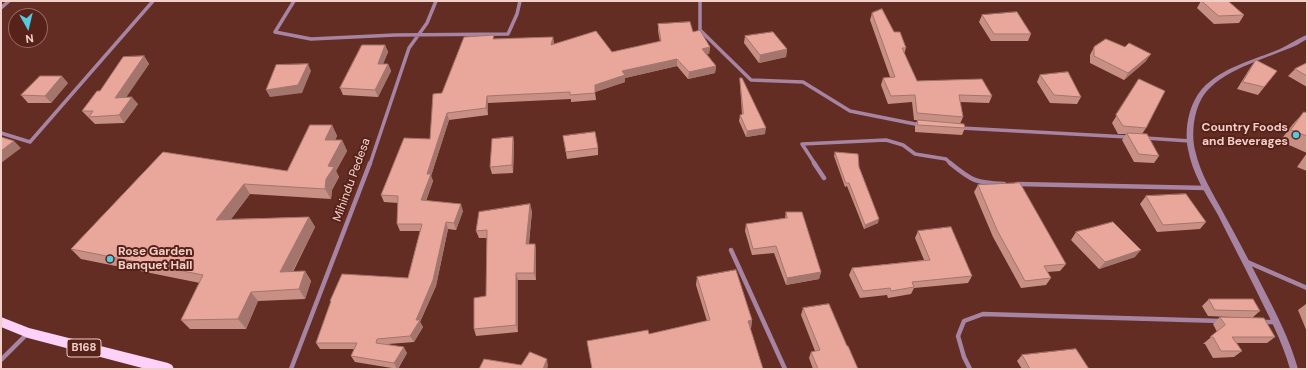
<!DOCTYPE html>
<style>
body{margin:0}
#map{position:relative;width:1308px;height:370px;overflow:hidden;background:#632d24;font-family:"DM Sans",sans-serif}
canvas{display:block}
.frame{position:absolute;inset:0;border:2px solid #f2d0c9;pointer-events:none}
.north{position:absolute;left:8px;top:8px;width:40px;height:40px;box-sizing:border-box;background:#57221a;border:1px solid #956860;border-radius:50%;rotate:172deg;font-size:11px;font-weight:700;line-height:16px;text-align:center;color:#f2d0c9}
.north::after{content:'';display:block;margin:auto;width:14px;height:18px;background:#55cade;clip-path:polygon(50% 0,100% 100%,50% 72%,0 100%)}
</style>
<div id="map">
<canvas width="1308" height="370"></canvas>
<div class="frame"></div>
<div class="north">N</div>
</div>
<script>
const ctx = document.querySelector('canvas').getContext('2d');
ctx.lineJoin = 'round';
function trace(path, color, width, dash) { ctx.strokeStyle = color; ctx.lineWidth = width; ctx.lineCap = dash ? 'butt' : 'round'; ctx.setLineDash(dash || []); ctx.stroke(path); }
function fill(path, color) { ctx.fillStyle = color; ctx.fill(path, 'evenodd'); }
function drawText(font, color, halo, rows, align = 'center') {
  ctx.font = font + ' "DM Sans",sans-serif'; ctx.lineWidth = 4; ctx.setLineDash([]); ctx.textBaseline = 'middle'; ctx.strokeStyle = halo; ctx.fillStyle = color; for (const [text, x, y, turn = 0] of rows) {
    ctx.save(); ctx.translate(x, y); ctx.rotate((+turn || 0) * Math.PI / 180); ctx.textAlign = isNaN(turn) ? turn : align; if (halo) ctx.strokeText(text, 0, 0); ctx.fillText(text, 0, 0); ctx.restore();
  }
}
const minorFar1 = new Path2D(`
 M294,1l-19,31 36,7 84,-4 113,-1 9,-20 3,-13
 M700,1v29l51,50 52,2 47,29 70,14
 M1,8l8,-7
 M961,128l167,9
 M1,133l29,9 123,-141
 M1145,138l45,3
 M370,164l39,-116 18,-25 9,-22
 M815,164l-13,-20 84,-4 17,5 12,9 31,5 5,5`);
const minor = new Path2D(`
 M814,163l10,15
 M950,163c22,18 26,20 54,21
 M1017,184l190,4
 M731,250l54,119
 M1245,261l62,27
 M1262,322h14
 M1,360l27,-27
 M291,369l79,-206
 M970,369l-6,-12 -6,-21 6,-15 19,-7 238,7`);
const tertiary = new Path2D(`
 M1307,35v4l-10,6c-29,13 -70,23 -91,47 -12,15 -15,40 -11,58 5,24 19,45 30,66 13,23 25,47 37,70 14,27 28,54 36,83h-8c-8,-29 -22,-54 -35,-81 -12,-24 -25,-49 -37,-73 -12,-21 -26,-42 -30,-66 -4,-20 1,-45 14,-60 20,-22 52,-29 78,-40 9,-4 18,-11 27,-14z`);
const primary = new Path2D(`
 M1,317l28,11 139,35 4,2 2,4h-28l-118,-31 -27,-11z`);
const wall = new Path2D(`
 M1201,1h27l16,14 -5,8 -25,1 -17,-16z
 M872,13l22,19 12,16 -2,6 13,27 75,15 -3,7 -29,-1 3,15 -3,7 5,4 -3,7 -47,-3v-5l2,-7h-3l-2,-18 -24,2 -7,-19 2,-7 7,-1 -20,-57z
 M982,15l49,19 -3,7h-37l-12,-19z
 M658,24l35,8 17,15 -1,7h-2l9,12 -1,7 -27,6 -11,-13 -52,12v4l-30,10 1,8 -25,2v-3l-83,4v12l-39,5 -18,56 2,5 -7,20 37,10 -7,19 -8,-1 -12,57 -16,36 3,5 -9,15 -26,2 19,9 -9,16 -43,-7 -4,-6 3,-7h-34l-4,-6 15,-41 -1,-1 78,-23 12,-47h-20l-3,-7 1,-21 -14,-1 -3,-7 49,-56 12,-46 52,-54 59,-2 1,7 58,8 48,-10 -2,-11z
 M745,36l42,13 -1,8 -27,6 -15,-20z
 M385,45l3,7 -5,12h5l3,7 -13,26 -35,-2 -3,-7z
 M1094,47l52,14 -22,19 -34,-17v-8z
 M144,56l5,8 -23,33 12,7 -14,19 -29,1 -13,-13 18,-20z
 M1256,60l21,11 -19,24 -21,-6 13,-21z
 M1307,63v24l-19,-11 7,-7z
 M1040,75l41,22 -4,7 -27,-1 -13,-21z
 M740,78l25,56 -19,3 -7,-16 1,-6h2l-2,-31z
 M1139,79l7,49 -4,6 17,22 -5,7 -20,-1 -12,-22 4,-6h-8l-6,-11z
 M68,83l-17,20h-23l-7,-8z
 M1304,112l3,1v40l-27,-12 13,-17z
 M332,125l5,11 -2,4h7l5,11 -11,20 3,6 -7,13 -1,9 -81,-5 -19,25 78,-2 6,10 -22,45 12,-1 6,10 -6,18 -47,2 -12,28h-56l-9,-9 19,-37 -119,-24 -10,-10 92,-97 124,19z
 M563,136l35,12v7l-31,4z
 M513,137l1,7 -1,29 -21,1 -2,-7z
 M835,152l43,71 -14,6 -17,-43 -2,1 -11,-31z
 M1307,153v18l-10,-4z
 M978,185l88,79 -6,7 -13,1 4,6 -5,7 -25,3 -28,-51 -19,-45z
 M1146,196l60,26 -6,7 -43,3 -17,-28z
 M532,211l-3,33h6l1,7v29h-18v52l-42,4 -2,-7 12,-33 1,-58h-8l-3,-7z
 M786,212l35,60 -2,7 -33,6 -12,-32 -22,2 -7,-24 1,-7 39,-6z
 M918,231l54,45 -4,7 -54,5 -3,6 -23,4 -1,-3 -27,3 -11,-23 3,-7 72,-8 -9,-22z
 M1076,232l59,25 -36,12 -28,-29z
 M697,277l55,43 -1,8 -102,6 58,-13 -11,-36z
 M1209,299l51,12 -8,7 -44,-2 -6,-10z
 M1306,304h1v28l-9,-22z
 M803,308l44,38 11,23h-45l-4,-11 2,-6 4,-1 -14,-36z
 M1220,317l55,20 -8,6h-30l5,8 -8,6 -21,1 -8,-14h-2l14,-12 -4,-8z
 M1022,355l67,14h-67l-5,-8z`);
const shadedWall = new Path2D(`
 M553,37l1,7 -3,1z
 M385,45l3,7 -8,19 -2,-7z
 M710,47l-1,7 -8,2 1,-7z
 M787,49l-1,8 -27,6 1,-8z
 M1151,54l-5,7 -22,19 4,-7z
 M144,56l5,8 -28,41 -6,-7z
 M677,59v7l-52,12v4l-30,10v-7l27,-14z
 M308,64l3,7 -9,22 -32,4 -4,-7z
 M388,64l3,7 -13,26 -3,-7z
 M716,66l-1,7 -27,6 1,-7z
 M62,76l6,7 -17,20 -6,-7z
 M487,96l1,7v12l-2,-7z
 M132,97l6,7 -14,19 -5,-8z
 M447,113l2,7 -18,56 2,5 -10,26 -2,-7 6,-26z
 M332,125l5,11 -7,14 -5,-10z
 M766,128l-1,6 -19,3 1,-6z
 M513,137l1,7 -1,29 -1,-8z
 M342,140l5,11 -11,20 3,6 -7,13 -1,9 -6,-10 3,-23z
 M14,141l7,7 -20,15v-12z
 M244,184l6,10 -27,36 -7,-10z
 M461,204l2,7 -7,19 -2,-7z
 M530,204l2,7 -4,40 -2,-7z
 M309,217l6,10 -28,55 -7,-10z
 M879,219l-1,4 -14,6 1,-4z
 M446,222l2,7 -12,57 -16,36 3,5 -9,15 -4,-6z
 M535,244l1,7v29l-2,-7z
 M1141,250l-6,7 -36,12 6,-7z
 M305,271l6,10 -6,18 -6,-10z
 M821,272l-2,7 -33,6 1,-7z
 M516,273l2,7v52l-2,-7z
 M251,292l7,9 -12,28 -8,-10z
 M752,320l-1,8 -3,-7z
 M404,347l3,6 -10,16 -3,-6z
 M547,359l1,7 -1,3h-4z`);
const building = new Path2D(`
 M1202,1h26l16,14 -25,1z
 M882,9l12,23h6l6,16h-4l15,33 65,-2 10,17 -33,-1 4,22 -46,-4 -2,-18 -24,1 -8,-18 12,-1 -23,-64z
 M1017,12l14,22h-37l-12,-19z
 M690,22l3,10 7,-2 10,17 -8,2 14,17 -27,6 -12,-13 -55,12 3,4 -30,10v8l-25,2v-3l-83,4 -1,12 -39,5 -20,61h4l-10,26 40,4 -7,19 -8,-1 -13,58 -17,40h4l-10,16 -33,3 -1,4 28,4 -10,16 -43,-7 6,-13h-41l15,-42h-1l12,-27 66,4 14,-54h-25l1,-28 -17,-1 23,-57 26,1 3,-45 9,-1 22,-56 30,-2 -1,4 60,-2 -2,8 45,-14 16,21 49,-11 -3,-17z
 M773,32l14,17 -27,6 -15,-19z
 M1106,39l19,8 4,-4 22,11 -23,19 -34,-17v-9z
 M362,45h23l-7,19h10l-13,26 -35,-2z
 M144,56l-29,42 17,-1 -13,18 -30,2 4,-6h-11l15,-20h3l23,-34z
 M1256,60l21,11 -13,16 -21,-5z
 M1307,63v13l-12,-7z
 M308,64l-10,21 -32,5 10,-25z
 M1068,72l13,25 -27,-2 -14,-20z
 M40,76h22l-17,20 -24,-1z
 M740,78h2l24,50 -19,3 -7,-16 3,-1z
 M1139,79l26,12 -19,37 -23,-2 -7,-11z
 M1304,112l3,1v23l-16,-6z
 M918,120l46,4 1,4 -47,-3z
 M310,125h22l-7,15h17l-14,26 6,1 -8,12 -1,10 -81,-5 -28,36 93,-3 -29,55 25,-1 -6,18 -48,3 -13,27 -57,1 22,-45 -132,-26 92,-97 124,19z
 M595,132l3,16 -32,4 -3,-16z
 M1127,133l20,1 12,22 -20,-2z
 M1,137l13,4 -13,10z
 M513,137l-1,28 -22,2 2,-28z
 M835,152l23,2 1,13 20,52 -14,6 -16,-42h-3z
 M1020,183l46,81 -22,2 7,12 -26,3 -28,-51 -19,-45z
 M1186,194l20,28 -43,3 -17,-29z
 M530,204l-4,40h9l-1,29h-18v52l-42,4v-31l12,-2 1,-66 -11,1 3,-19z
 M786,212h16l19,60 -34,6 -11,-32 -23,3 -7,-25 41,-6z
 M1113,222l28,28 -36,12 -29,-30z
 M951,227l21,49 -60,6 2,5 -23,4 -1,-3 -27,3 -11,-23 78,-8 -12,-29z
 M736,270l16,50 -4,1 15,48h-171l-5,-28 61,-11 1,4 61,-14 -13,-43z
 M1209,299h44l7,12 -45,-1z
 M829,304l18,42h1l10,23h-40l-7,-17 9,-2 -17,-42z
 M1220,317l44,1 11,19h-43l10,14h-21l-8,-14h-3l15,-12z
 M1076,349l13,20h-59l-8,-14z
 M530,352l17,7 -4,10h-64l5,-10 37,6z`);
const markers = [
 [1296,135,4,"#55cade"],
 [110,259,4,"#55cade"]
];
const shields = [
 [84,348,34]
];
const shieldNames = [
 ["B168",84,348]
];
const poiNames = [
 ["Country Foods",1288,128],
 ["and Beverages",1288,142],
 ["Rose Garden",118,252,"left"],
 ["Banquet Hall",118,266,"left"]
];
const streetNames = [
 ["Mihindu Pedesa",352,180,-70]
];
trace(minorFar1, '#a884a3', 3.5);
trace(minor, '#a884a3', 4.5);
fill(tertiary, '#a884a3');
fill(primary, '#fed2f8');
fill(wall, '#c89085');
fill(shadedWall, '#a3756c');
fill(building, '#e9a79b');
trace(building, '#a3756c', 1);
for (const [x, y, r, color] of markers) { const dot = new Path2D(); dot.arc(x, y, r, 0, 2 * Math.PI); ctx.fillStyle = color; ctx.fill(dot); trace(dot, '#57221a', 1.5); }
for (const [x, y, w] of shields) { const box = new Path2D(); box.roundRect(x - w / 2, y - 9, w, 18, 3); ctx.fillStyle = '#57221a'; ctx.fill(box); trace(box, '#f2d0c9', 1); }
drawText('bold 11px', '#f2d0c9', null, shieldNames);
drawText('bold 12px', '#f2d0c9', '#57221a', poiNames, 'right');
drawText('12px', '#f2d0c9', '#57221a', streetNames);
</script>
